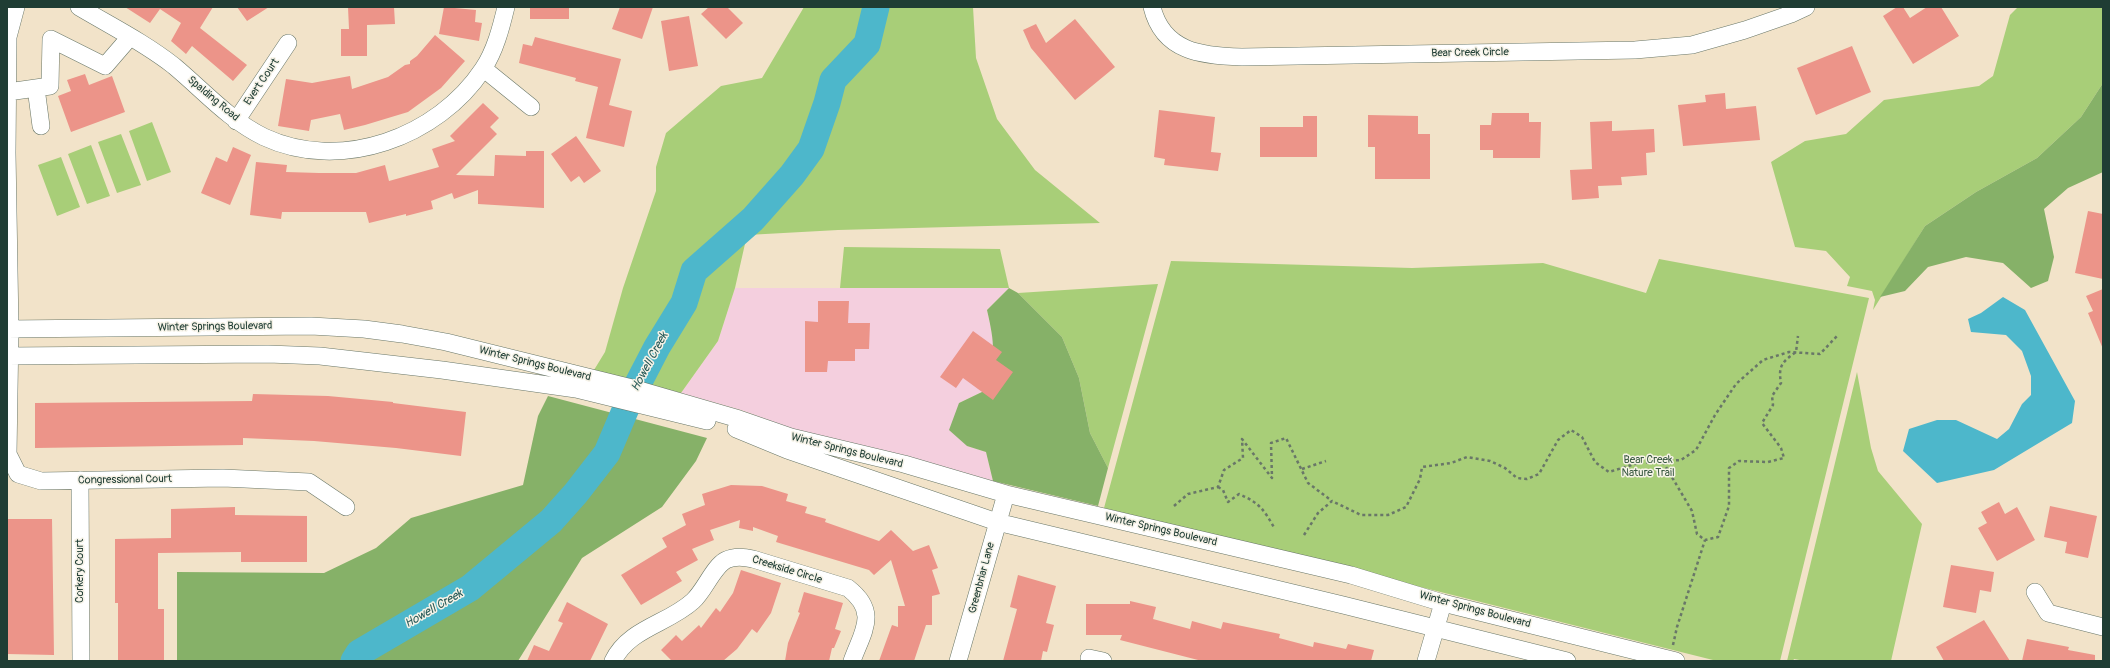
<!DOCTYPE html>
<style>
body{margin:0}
#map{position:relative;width:2110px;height:668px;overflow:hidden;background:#f2e3c9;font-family:Pangolin,sans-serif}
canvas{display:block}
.frame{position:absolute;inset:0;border:8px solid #1f3d34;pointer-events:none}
</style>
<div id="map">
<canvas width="2110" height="668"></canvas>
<div class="frame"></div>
</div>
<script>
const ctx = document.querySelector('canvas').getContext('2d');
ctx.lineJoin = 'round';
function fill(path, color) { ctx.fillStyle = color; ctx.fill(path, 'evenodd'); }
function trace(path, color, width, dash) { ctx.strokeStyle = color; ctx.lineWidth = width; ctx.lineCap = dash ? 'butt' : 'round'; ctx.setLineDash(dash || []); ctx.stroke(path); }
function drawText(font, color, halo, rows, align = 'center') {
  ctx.font = font + ' Pangolin,sans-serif'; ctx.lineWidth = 3; ctx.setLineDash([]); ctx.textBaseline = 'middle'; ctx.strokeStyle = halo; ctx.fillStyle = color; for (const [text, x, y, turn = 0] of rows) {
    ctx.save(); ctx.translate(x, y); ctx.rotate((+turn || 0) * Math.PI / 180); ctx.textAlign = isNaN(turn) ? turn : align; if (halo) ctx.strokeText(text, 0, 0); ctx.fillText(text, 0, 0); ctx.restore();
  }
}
const built = new Path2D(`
 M735,288h274l-22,22 7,31 -2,25 -8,25 -25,12 8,43 19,6 7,29 -90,-26 -110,-26 -52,-19 -60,-17 37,-52z`);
const green = new Path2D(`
 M804,7h169l3,51 21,61 38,51 65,53 -262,7 -91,5 -12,53 -17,53 -37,52 -87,-23 11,-18 18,-64 33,-97v-24l10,-34 55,-47 41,-8z
 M2018,7h85v76l-22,34 -44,41 -61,34 -51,34 -52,84 2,-10 -3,-9 -25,-5 3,-9 -24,-26 -31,-4 -24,-85 34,-21 41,-7 38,-34 95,-14 14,-10 17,-61z
 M152,122l19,50 -24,9 -18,-50z
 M121,134l20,51 -24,8 -19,-51z
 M91,145l19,51 -23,8 -19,-50z
 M61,157l19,50 -23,9 -19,-51z
 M844,247l156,2 9,39h-169z
 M1659,259l210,39 -89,363h-63l-613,-153 67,-247 241,7 131,-5 103,30z
 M1158,284l-50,184 -18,-35 -11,-55 -17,-41 -44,-44z
 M1857,372l14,76 7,23 44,53 -31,137h-86l-11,-2 -1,2h-6z`);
const forest = new Path2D(`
 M2103,83v89l-35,16 -24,21 10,48 -6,24 -17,7 -28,-25 -37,-6 -38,10 -23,24 -25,6 45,-71 51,-34 61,-34 44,-41z
 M1009,288l9,5 44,44 17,41 11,55 18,35 -10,38 -105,-25 -7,-29 -19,-6 -18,-16 10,-27 25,-12c12,-35 11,-46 3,-81z
 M548,396l159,42 -11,23 -34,46 -80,51 -64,103h-341v-89l147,1 52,-25 35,-30 112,-33 15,-69z`);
const water = new Path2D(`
 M2003,297l22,13 50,91 -3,22 -78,47 -57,13 -34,-32 6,-22 28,-9h19l41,19 12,-10 13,-25 9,-9v-19l-9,-25 -16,-16 -35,-3 -3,-13 13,-6z`);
const river = new Path2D(`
 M354,661l5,-8 111,-65 81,-67 25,-28 31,-40 22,-52 28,-54 27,-44 10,-32 59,-52 39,-44 19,-26 16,-46 6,-23 34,-36 9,-37`);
const building = new Path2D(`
 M125,7h88l-13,21 47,37 -14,16 -41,-35 -6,8 -15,-13 10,-18 -21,-14 -10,14z
 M237,7h32l-22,14z
 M348,7h46l1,17 -28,1v31h-26v-27h8z
 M444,7l32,3 -1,12 7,1 -3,18 -40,-7z
 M530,7h39v12h-39z
 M620,7h33l-11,32 -30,-10z
 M709,7h18l16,16 -17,16 -25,-25z
 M1897,7h6l7,11 17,-11h14l18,29 -46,28 -30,-48z
 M689,16l9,50 -29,5 -8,-50z
 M1075,19l40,48 -40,33 -44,-52 -8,-18 13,-6 10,19z
 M435,35l30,26 -24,27 -33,24 -43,13 -21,5 -4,-16 -29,6 -2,11 -31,-5 8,-47 26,4 38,-7 2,13 36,-12 17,-12 5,-1v-3l7,-5z
 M535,37l86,22 -12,46 23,6 -8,36 -38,-9 12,-51 -23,-6 1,-3 -57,-15 4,-19 9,2z
 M1852,46l19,46 -55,23 -19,-47z
 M85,74l4,11 23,-9 13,36 -54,20 -13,-36 13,-5 -4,-11z
 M1725,93l1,16 30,-3 4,34 -77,6 -5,-41 28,-3 -1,-7z
 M483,103l16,15 -9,9 7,7 -41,41 38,1 1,-21 31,1v-5h18v57l-66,-4v-14l-24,9 -2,-6 -21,8 2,8 -27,7v-2l-37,9 -3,-11h-84l-1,7 -31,-4 6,-53 31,3 -1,7 33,1h37l29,-8 4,16 50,-14 -7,-18 23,-8 -5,-5z
 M1159,110l56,7 -4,35 10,1 -3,18 -54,-6 1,-6 -11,-2z
 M1492,113h37v9h12l-1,36h-47v-8h-13v-25h11z
 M1368,115l50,1v18h12v45h-55v-32h-7z
 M1303,116h14v41h-57v-30h43z
 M1612,121v10l42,-2 1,23 -9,1 1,22 -26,2 1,8 -24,1 1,12 -27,2 -2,-30 22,-1 -2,-47z
 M576,136l25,35 -17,12 -5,-7 -8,6 -20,-28z
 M233,147l18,8 -21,50 -29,-12 15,-36 11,5z
 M2088,211l15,3v65l-28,-6z
 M2103,289v60l-15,-36 5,-2 -7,-15z
 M818,301h31l-1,22h22l-1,26h-14v12h-27l-1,11h-22v-51l13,1z
 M973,331l29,21 -6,8 17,12 -20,28 -30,-22 -7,10 -16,-11z
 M253,394l75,2 65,6v1l73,9 -5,44 -65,-8 -82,-7 -71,-3v7l-208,3v-45l217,-2z
 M731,485l31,1 26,8 -2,7 21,6 -2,6 21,6 -1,3 54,19 12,-11 22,21 16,-6 9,23 -6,2 8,24 -8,2v29h-6l-12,36h-35l13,-36 6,2v-21h7l-14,-46 -17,15 -5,-5 -93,-28 2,-6 -25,-9v4l-14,-3 1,-8 -30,10 4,10 -22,9 6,11 -22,12 6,9 -41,24 -20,-30 46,-28 -5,-9 24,-13 -4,-11 23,-9 -3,-11z
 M1999,502l6,12 12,-7 18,33 -38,21 -19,-33 9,-5 -6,-11z
 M2050,506l47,10 -9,42 -23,-5 2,-11 -23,-5z
 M235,507v8l72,1v46h-66v-10l-83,1v56h6v52h-46v-58h-3v-64l56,-1v-29z
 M7,519h45l2,136 -47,-1z
 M1951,565l43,7 -3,20 -11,-2 -4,23 -33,-6z
 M741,570l40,13 -10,30 -14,20 -5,-4 -15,20 -14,12h-51l-11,-11 15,-15 6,6 17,-16 2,3 15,-20 4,4 13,-19z
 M1018,575l38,11 -10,37 8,2 -7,27 -4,-1 -2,10h-38l14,-52 -7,-2z
 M804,592l39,11 -8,26 6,2 -7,17h-2l-3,13h-44l3,-18 12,-30 -2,-1z
 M1130,601l26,6 -3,12 37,10 2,-8 29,8 2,-7 57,12 -1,4 34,9 1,-5 32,7 2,-5 26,6 -3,11h-169l-82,-21 2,-5h-36v-31h44z
 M567,602l41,22 -18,37h-63l7,-16 15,6 14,-28 -5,-2z
 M1984,620l26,41h-66l-8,-14z
 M2027,639l42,8 -1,3 27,5v6h-73z`);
const path = new Path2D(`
 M1663,462l29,49 5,23 8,6 13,-3 11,-31v-38l10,-7 29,1 16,-4 -3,-10 -19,-25 11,-18 -1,-9 9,-13c-3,-17 1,-21 15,-31l2,-16
 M1302,469l24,-8
 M1218,487l5,3 5,12 11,-8c21,9 25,16 36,35
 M1174,506l14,-12 30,-7 6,-17 19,-12 -1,-19 30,39 -1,-35 15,-5 22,45 24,18
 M1304,535l14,-22 14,-12 29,14h27l18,-8 14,-28 2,-12 29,-4 16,-6 23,4 15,7 12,10 10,1 12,-5 19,-34 13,-10 11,7 13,25 14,10 29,-9 43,-3 15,-10 19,-35 21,-31 27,-24 26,-8 31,2 17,-18
 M1673,645l4,-18 28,-87`);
const minor = new Path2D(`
 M16,7l-8,30 -1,116 3,176 -2,125 10,20 23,7 182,-3 86,4 37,25
 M79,7c32,19 66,36 95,59 30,25 55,54 90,71 77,36 174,0 219,-68 12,-18 18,-41 23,-62
 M1152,7c11,45 50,49 90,50l393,-7 57,-5 53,-15 46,-16 15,-7
 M484,69l47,38
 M36,88l5,38
 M8,92l42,-6 1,-47 54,27 25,-29
 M236,121l52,-78
 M7,329l304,-3 53,3 38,5 44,8 186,46 107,31 52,18 113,27 102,30 345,81 92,28 233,58
 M7,356l261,-2 52,2 122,14 134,19 131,32
 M736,429l51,21 210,72 346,83 224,56
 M80,480l1,181
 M2035,592l13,21 55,14
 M1089,658l14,3
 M613,661c16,-33 55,-37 80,-60 12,-11 20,-34 33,-41 8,-4 19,-3 27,-1l95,29c31,24 15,43 4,73
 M958,661l48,-167
 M1426,661l17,-58`);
const streetNames = [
 ["Bear Creek Circle",1470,53,-1],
 ["Evert Court",262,82,-56],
 ["Spalding Road",213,99,40],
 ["Winter Springs Boulevard",215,327,-1],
 ["Winter Springs Boulevard",535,364,14],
 ["Winter Springs Boulevard",847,451,14],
 ["Congressional Court",125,480,-1],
 ["Winter Springs Boulevard",1161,530,13],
 ["Creekside Circle",787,570,17],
 ["Corkery Court",80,571,-90],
 ["Greenbriar Lane",982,578,-75],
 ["Winter Springs Boulevard",1475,610,15]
];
const parkNames = [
 ["Bear Creek",1648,460],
 ["Nature Trail",1648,473]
];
const waterNames = [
 ["Howell Creek",650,362,-62],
 ["Howell Creek",434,609,-30]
];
fill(built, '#f4cfde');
fill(green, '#a8ce78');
fill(forest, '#86b168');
fill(water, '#4db7cb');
trace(river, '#4db7cb', 27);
fill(building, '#ec9489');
trace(minor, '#697768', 18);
trace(path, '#697768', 2.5, [3, 3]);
trace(minor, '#fff', 17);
drawText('11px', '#1f3d34', '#f7f3e8', streetNames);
drawText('11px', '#3a5a42', '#f7f3e8', parkNames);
drawText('italic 12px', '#2a5c5a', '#f7f3e8', waterNames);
</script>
